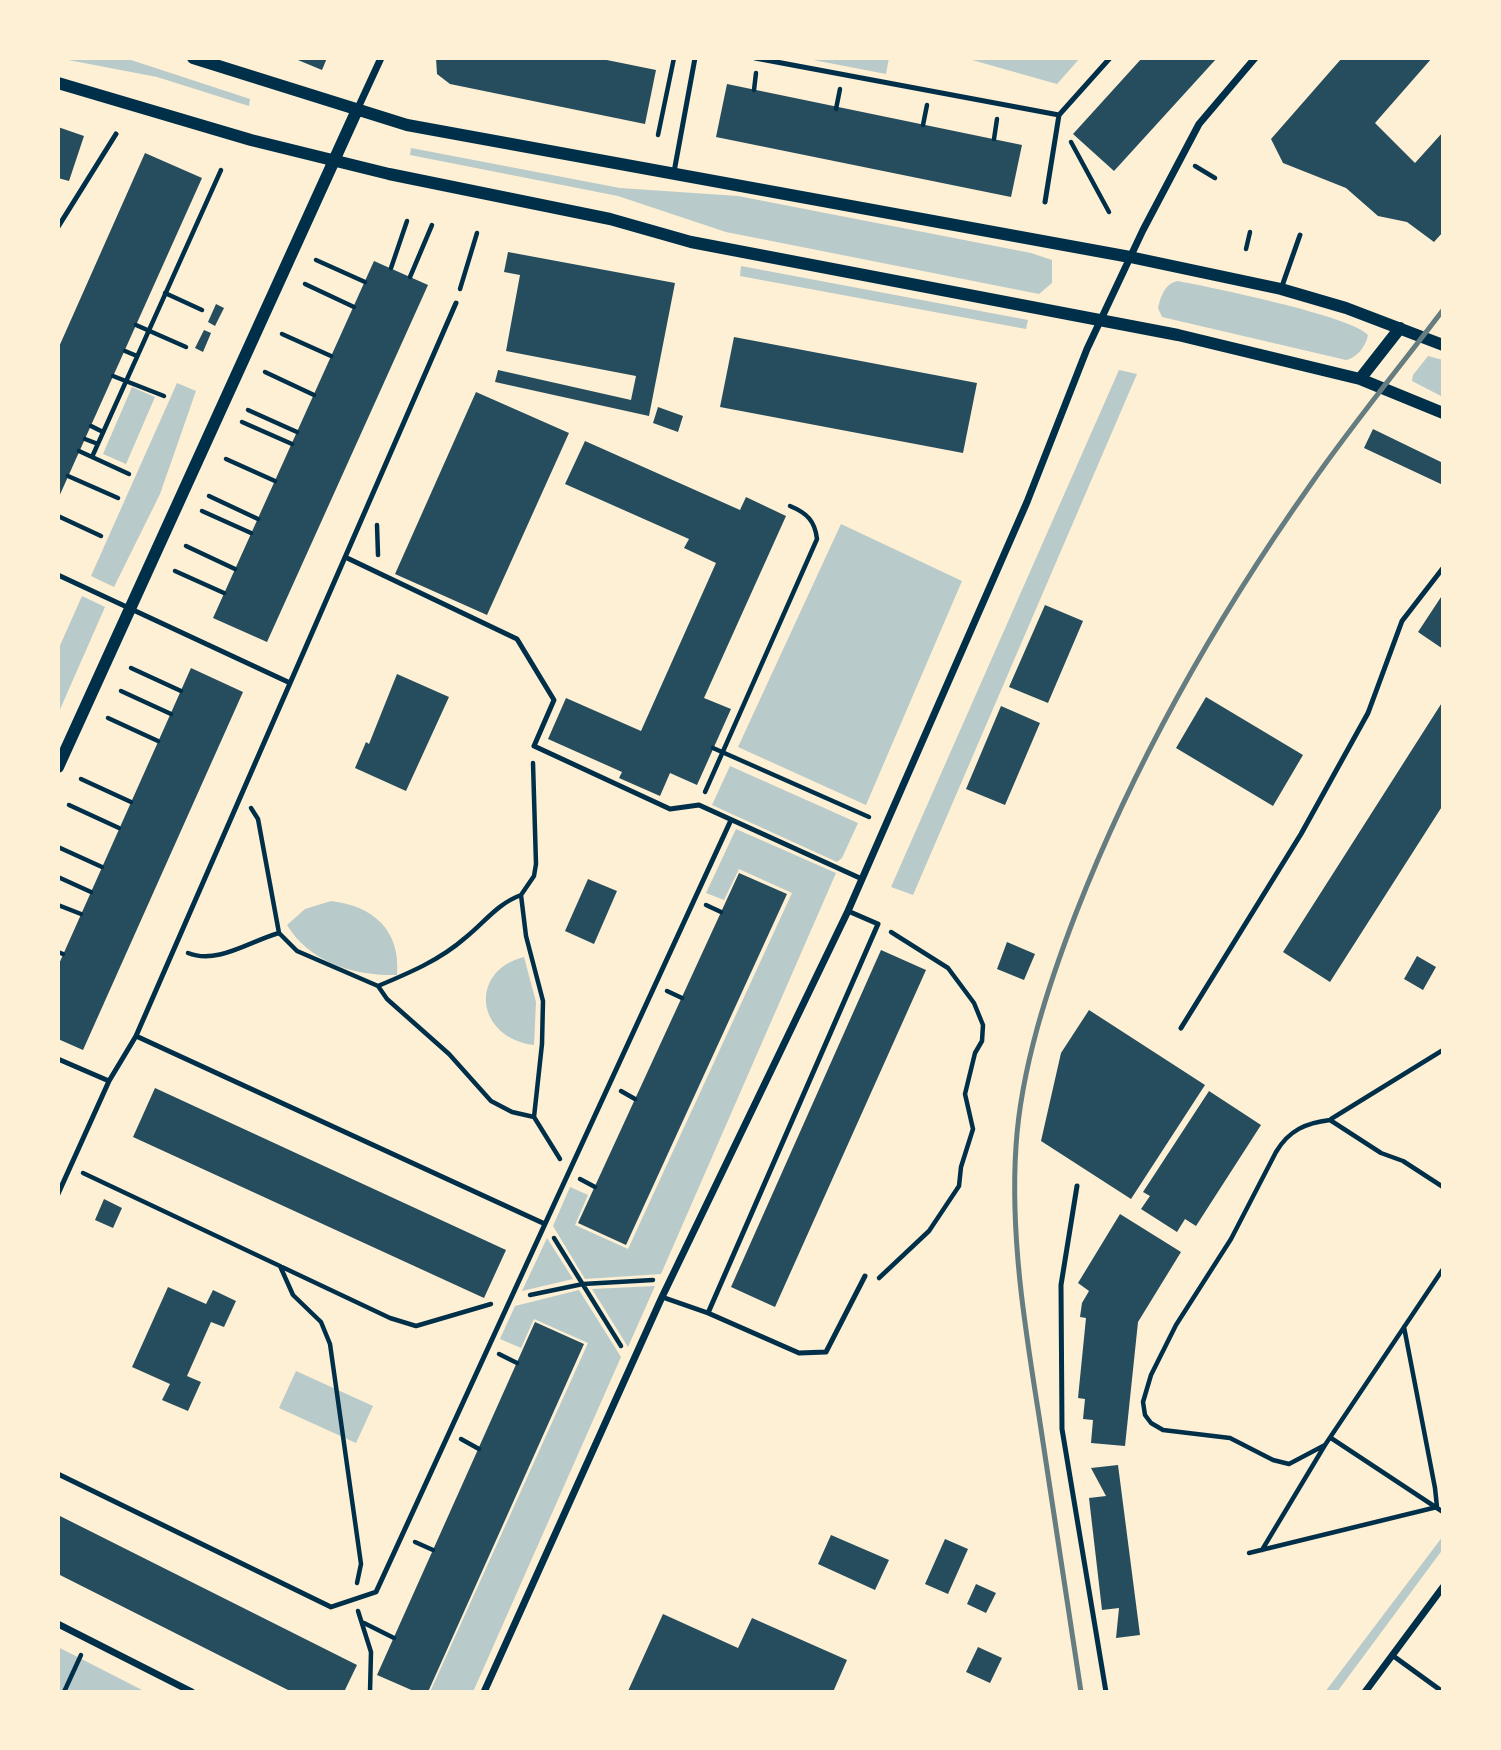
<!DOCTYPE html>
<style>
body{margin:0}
#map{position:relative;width:1501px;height:1750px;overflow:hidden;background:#fdf0d5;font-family:"Open Sans",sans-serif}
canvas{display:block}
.frame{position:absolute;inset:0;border:60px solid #fdf0d5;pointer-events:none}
</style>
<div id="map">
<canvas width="1501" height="1750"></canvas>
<div class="frame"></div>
</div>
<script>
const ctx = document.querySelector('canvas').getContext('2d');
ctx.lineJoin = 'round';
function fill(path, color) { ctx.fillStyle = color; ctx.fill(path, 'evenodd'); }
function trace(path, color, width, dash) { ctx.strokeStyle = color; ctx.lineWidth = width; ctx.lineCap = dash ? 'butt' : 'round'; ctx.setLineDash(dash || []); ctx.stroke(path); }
const green = new Path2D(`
 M58,58h67l125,41 -1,7 -92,-29z
 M803,58h86l-3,16z
 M965,58h115l-23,26z
 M411,148l209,40 118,8 293,57 21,7v23l-13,11 -313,-62 -108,-36 -208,-41z
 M741,266l287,54 -2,9 -286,-53z
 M1178,281c31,6 174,35 190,54 -2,11 -11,23 -22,25l-184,-43 -4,-9c3,-12 7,-25 20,-27z
 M1428,356l15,4v37l-31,-16 1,-6z
 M1119,370l18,4 -224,521 -22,-8z
 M177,383l19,8 -36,103 -46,93 -23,-11z
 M132,387l23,10 -29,67 -23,-10z
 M841,524l121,57 -96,224 -128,-58z
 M82,596l23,11 -47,107v-64z
 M730,766l128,57 -16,35 -5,4 -125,-57z
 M736,829l100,44 -175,401 -76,5 -32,-53 17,-39 18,8 -13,30 53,24 164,-356 -53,-24 -15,31 -18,-7z
 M331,901c42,5 70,29 66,74 -42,1 -87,-12 -110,-50l18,-16z
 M524,957l12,45 -2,43c-58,-7 -66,-74 -10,-88z
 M547,1238l26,41 -51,12z
 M655,1286l-27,61 -36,-58z
 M579,1290l42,67 -148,335h-43l158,-349 -54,-24 -13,29 -21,-9 15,-33z
 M296,1371l77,35 -17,37 -77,-35z
 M1443,1536v13l-106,143h-12z
 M58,1647l88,45h-88z`);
const building = new Path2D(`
 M293,58h34l-5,12z
 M436,58h161l59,12 -11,54 -195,-40 -13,-10z
 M1142,58h75l-103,113 -41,-37z
 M1342,58h90l-57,65 40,40 28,-31v100l-9,10 -27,-20 -29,-6 -32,-28 -63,-25 -12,-24z
 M727,84l295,61 -11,52 -295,-60z
 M58,127l26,9 -15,45 -11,-3z
 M145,153l57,25 -144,321v-150z
 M508,252l167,31 -26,133 -154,-34 3,-12 133,30 5,-24 -130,-25 14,-76 -16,-3z
 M374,261l54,24 -161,357 -54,-24z
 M216,304l8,4 -9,18 -7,-4z
 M204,330l7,3 -8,19 -8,-4z
 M734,337l243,46 -14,70 -243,-46z
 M476,392l93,41 -82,182 -92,-41z
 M658,407l25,9 -5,16 -25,-9z
 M1373,429l70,34v22l-79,-37z
 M585,441l155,69 6,-13 40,19 -82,182 27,11 -34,76 -27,-12 -10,23 -41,-18 3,-6 -74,-33 18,-41 75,33 75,-168 -32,-15 5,-9 -124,-55z
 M1443,594v55l-25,-17z
 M1045,605l38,16 -35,82 -39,-16z
 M191,668l52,24 -160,358 -25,-11v-73z
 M397,674l52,23 -43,94 -51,-23 11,-26 3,2z
 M1206,697l97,58 -30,51 -97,-58z
 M1443,701v104l-113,177 -47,-30z
 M1001,706l39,17 -35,82 -39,-16z
 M739,873l48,21 -161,351 -48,-22z
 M588,879l29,12 -23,53 -29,-13z
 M1007,942l28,12 -11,26 -27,-11z
 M881,950l45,20 -151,337 -44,-20z
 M1417,956l19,11 -13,23 -19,-11z
 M1089,1010l116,75 -74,114 -90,-58 20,-88z
 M155,1088l351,162 -22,48 -351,-161z
 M1209,1091l52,34 -65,101 -11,-7 -8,13 -36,-23 9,-13 -7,-4z
 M104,1199l18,9 -9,20 -18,-8z
 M1120,1214l61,38 -43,70 -13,124 -34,-3 2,-23 -10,-1 2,-20 -7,-1 8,-80 -6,-1 2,-14 7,-12 -11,-8z
 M168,1287l38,17 7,-14 23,11 -12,26 -13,-5 -24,54 14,6 -13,29 -26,-11 8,-16 -38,-17z
 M535,1322l49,22 -156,348h-12l-39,-17z
 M1118,1465l22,170 -24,3 3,-30 -17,2 -13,-112 17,-2 -15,-28z
 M58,1515l299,150 -13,27h-52l-234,-118z
 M831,1535l58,25 -14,30 -57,-26z
 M945,1539l23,10 -20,45 -23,-10z
 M976,1584l20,9 -10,20 -19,-9z
 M663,1614l75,34 14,-30 95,42 -14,32h-201l-4,-1z
 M978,1647l24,11 -12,25 -24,-11z`);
const path = new Path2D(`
 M754,90l2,-17
 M836,109l4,-20
 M923,125l4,-20
 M658,135l16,-77
 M994,139l3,-20
 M1071,142l38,70
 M1195,166l20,12
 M1246,249l4,-17
 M316,260l49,22
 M391,268l16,-47
 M410,277l22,-52
 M305,284l49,23
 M460,289l17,-56
 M165,293l37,17
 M136,325l50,22
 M282,334l49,22
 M125,351l12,5
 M265,372l49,23
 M113,376l51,20
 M248,410l49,22
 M242,422l50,22
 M91,426l12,6
 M85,439l13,5
 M79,451l50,23
 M92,457l129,-287
 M226,459l49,22
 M68,476l50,22
 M209,496l49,23
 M202,511l49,22
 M58,516l43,20
 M377,525l1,30
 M186,546l49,23
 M175,571l49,22
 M131,668l50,23
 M121,691l50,23
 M108,718l50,23
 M713,748l156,69
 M533,763l3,101 -2,12 -13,19 5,41 17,65 -1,43 -8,73 26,42
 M81,779l50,23
 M705,792l112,-253c-2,-18 -10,-26 -27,-33
 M69,805l50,23
 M251,808l7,11 21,114 18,18 81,35 9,13 62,55 42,47 21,11 22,5
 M58,847l44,20
 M58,877l33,15
 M58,905l23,9
 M706,905l15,7
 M58,952l5,2
 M188,953c29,12 62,-12 91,-20
 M378,986c31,-13 62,-26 87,-48 20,-16 32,-34 56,-43
 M667,991l15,7
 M621,1091l14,8
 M1331,1119l112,-69
 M83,1173l307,145 26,8 75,-22
 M580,1179l15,8
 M554,1238l67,108
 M280,1266l13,29 28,27 9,22 31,220 -4,19
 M879,1278l50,-47 30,-45 2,-19 12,-38 -8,-35 10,-41 7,-12 1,-16 -9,-22 -26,-35 -57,-36
 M530,1295l53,-11 70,-4
 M499,1354l18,9
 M1331,1438l112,74
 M461,1439l18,10
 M1325,1445l-36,19 -16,-4 -43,-22 -67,-8 -12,-7 -6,-8 -2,-13 8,-27 25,-50 55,-86 45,-87c13,-22 30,-29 54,-32l51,33 22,8 40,26
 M415,1542l18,8
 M1262,1550l63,-105 118,-176
 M1249,1553l188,-46 -2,-19 -31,-161
 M358,1611l13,41 -1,40
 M364,1623l30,15
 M64,1692l17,-37`);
const service = new Path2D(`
 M755,58l304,57 51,-57
 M674,172l21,-114
 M1045,202l14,-87
 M58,227l58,-93
 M1281,289l19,-54
 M345,557l172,82 37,61 -20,46 136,63 29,-4 163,74
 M58,575l230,107
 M1181,1028l120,-194 67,-121 34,-92 41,-53
 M58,1059l51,22
 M1077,1186l-16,99 1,144 44,263
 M58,1194l51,-113 27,-45 320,-733
 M545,1224l186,-404
 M662,1297l46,16 91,40 27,-1 39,-76
 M708,1313l170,-389 -30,-13
 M58,1474l273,133 45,-15 169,-368 -409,-188
 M1392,1655l51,37`);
const minor = new Path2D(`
 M357,110l24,-52
 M58,1624l134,68
 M484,1692l178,-395 186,-386 179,-409 60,-153 56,-119 56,-106 56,-66
 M1365,1692l78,-105`);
const tertiary = new Path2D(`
 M193,58l214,67 723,132 151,32 65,19 97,37
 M58,83l193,57 138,34 221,45 81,23 487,93 182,44 83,34
 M1360,379l40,-51
 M58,767l299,-657`);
const rail = new Path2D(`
 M1081,1692c-14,-92 -28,-184 -42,-276 -14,-88 -29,-180 -23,-270 5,-78 32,-160 60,-233 59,-151 141,-296 235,-429 41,-59 88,-116 132,-174`);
fill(green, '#b9caca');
fill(building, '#264d5e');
trace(path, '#003049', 4.5);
trace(service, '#003049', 5);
trace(minor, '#003049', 7);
trace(tertiary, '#003049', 12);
trace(rail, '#657d81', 5);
</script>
